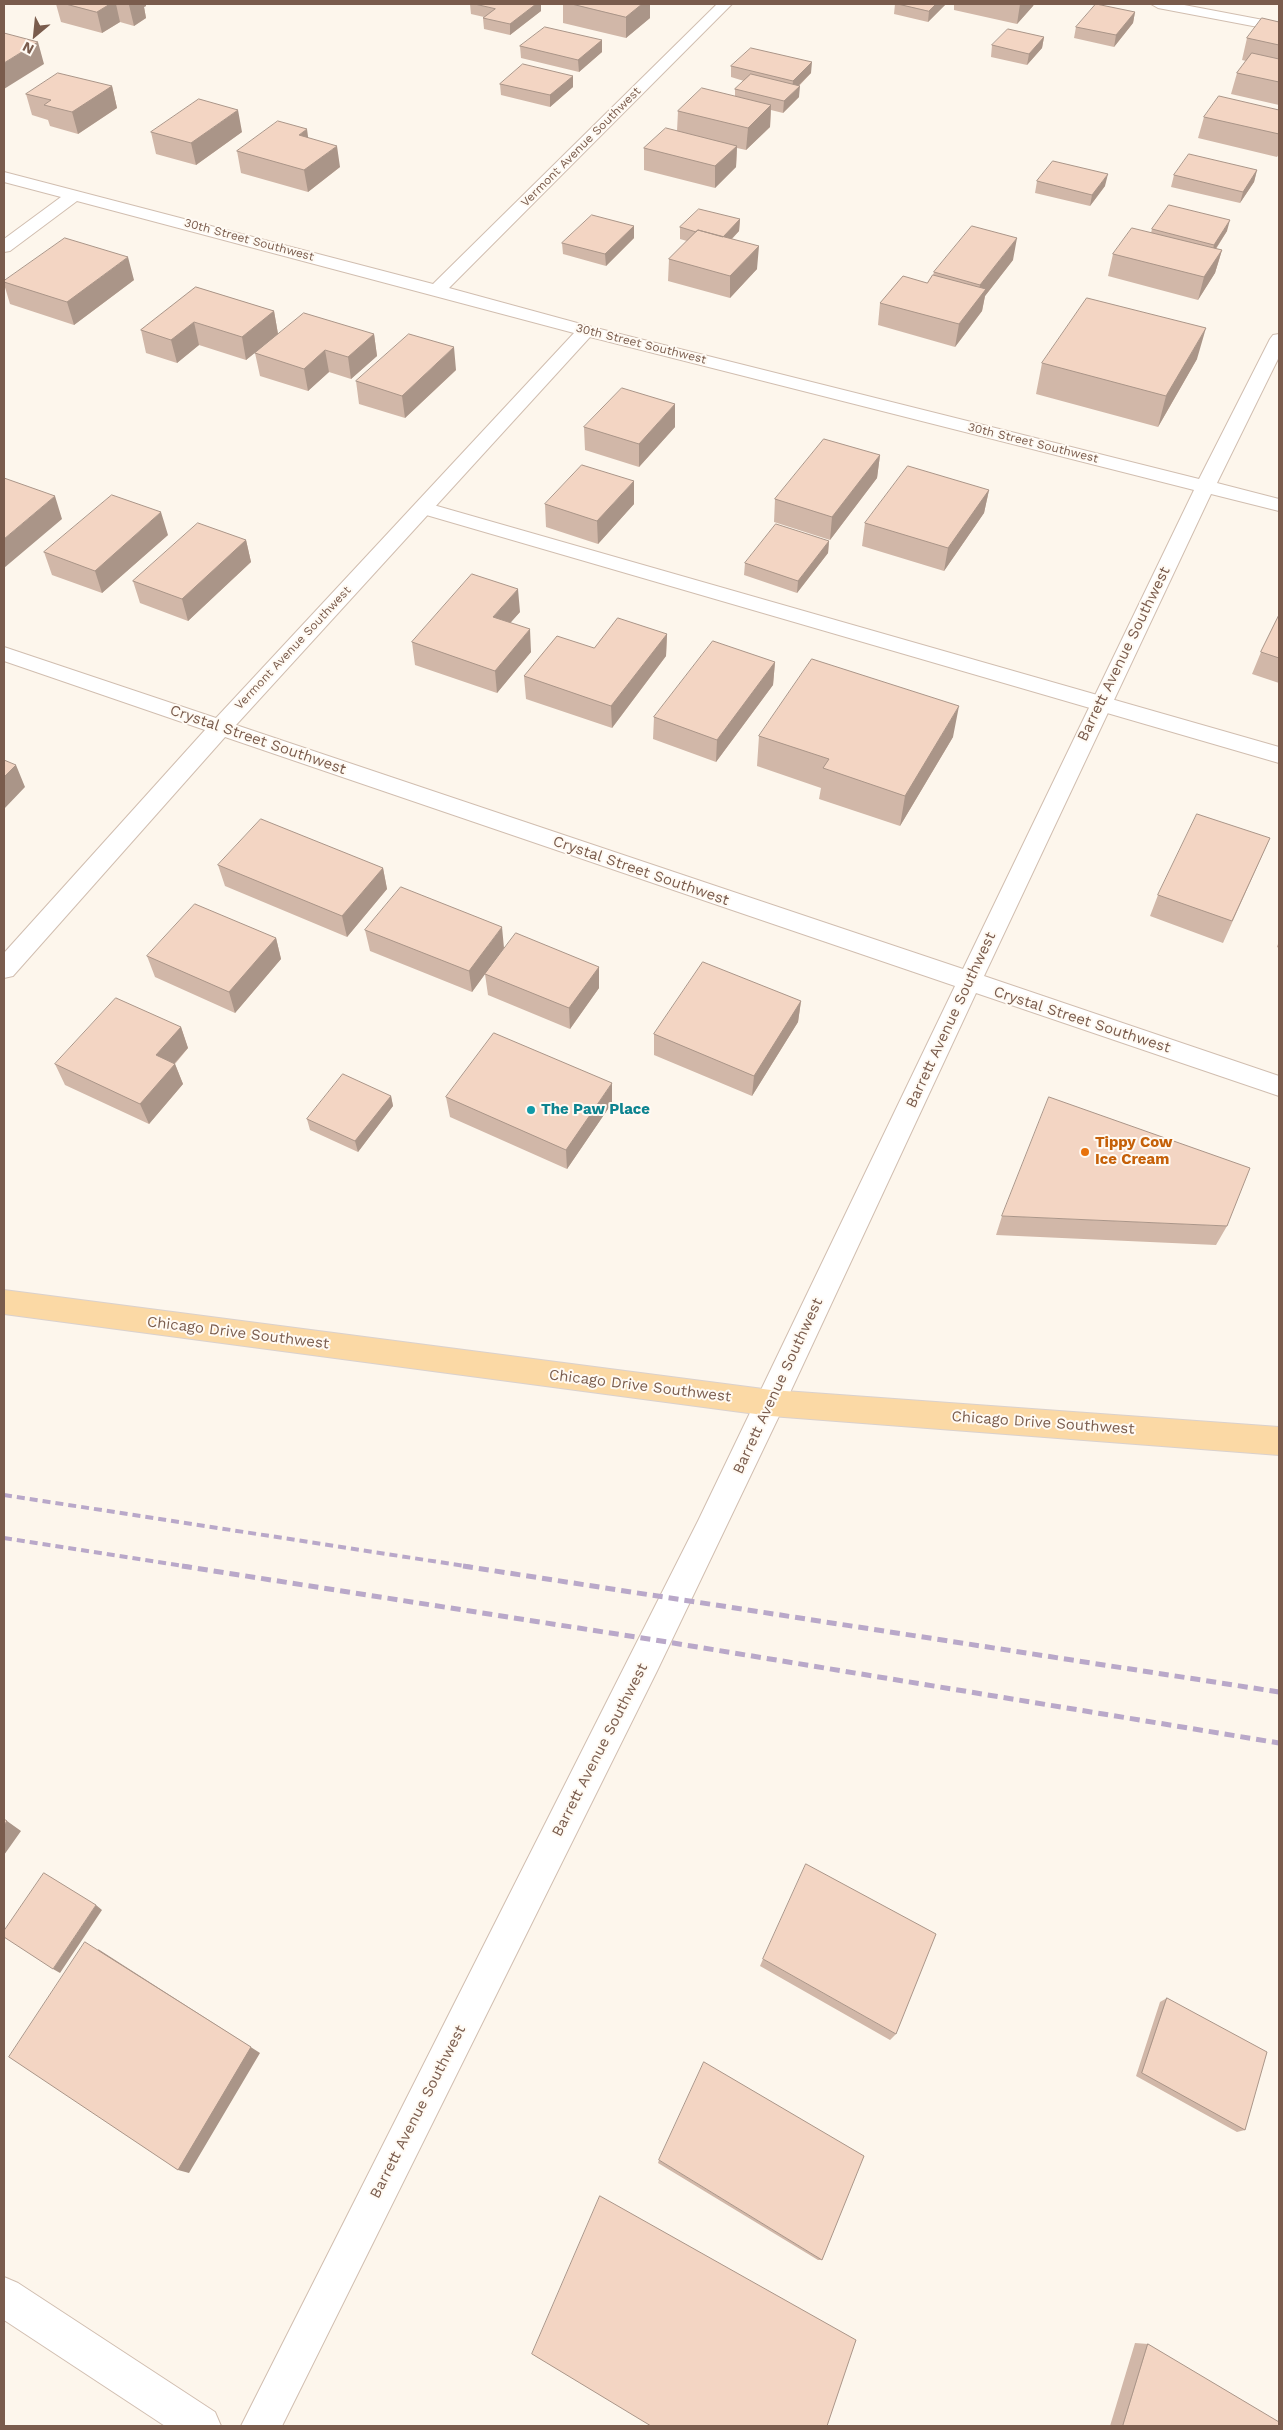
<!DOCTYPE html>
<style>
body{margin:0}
#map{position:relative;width:1283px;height:2430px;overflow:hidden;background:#fdf6ec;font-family:"Work Sans",sans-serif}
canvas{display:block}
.frame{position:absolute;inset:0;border:5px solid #7a5c4d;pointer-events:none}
.north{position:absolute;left:10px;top:10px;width:50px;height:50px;-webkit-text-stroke:4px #fffaf3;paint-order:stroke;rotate:208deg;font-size:14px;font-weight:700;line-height:20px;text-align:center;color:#7a5c4d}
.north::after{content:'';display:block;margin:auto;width:18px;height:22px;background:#7a5c4d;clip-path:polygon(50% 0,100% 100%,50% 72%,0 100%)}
</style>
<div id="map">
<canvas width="1283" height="2430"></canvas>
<div class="frame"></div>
<div class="north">N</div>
</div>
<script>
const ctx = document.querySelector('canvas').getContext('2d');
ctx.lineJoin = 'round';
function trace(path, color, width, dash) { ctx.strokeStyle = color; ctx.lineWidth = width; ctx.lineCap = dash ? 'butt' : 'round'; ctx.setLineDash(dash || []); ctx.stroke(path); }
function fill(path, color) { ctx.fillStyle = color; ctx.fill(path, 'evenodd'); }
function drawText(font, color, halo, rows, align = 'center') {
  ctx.font = font + ' "Work Sans",sans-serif'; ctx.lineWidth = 4; ctx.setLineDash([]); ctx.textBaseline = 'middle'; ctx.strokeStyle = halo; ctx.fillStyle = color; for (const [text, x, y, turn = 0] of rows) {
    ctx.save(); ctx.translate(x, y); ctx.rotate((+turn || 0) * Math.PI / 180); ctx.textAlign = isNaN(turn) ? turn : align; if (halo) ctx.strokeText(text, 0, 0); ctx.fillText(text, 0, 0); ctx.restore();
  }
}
const lane = new Path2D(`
 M423,502l856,245v16l-863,-251 -3,-4 3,-4z`);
const street = new Path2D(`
 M717,4h15l-283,284 143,39 607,152 71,-140 3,-4 6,-1v23l-62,126 62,16v12l-68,-17 -227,482 295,100v20l-303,-103 -195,419 -124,259 -375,755h-41l457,-905 257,-535 -730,-249 -212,239 -9,2v-25l201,-223 -201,-69v-14l212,71 358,-385 -497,-132 -67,50 -6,1v-13l57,-42 -57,-15v-10l429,112zM590,337l604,153 -231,479 -727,-244z
 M1151,4h28l100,19v8l-121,-23z
 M4,2277l14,6 197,129 6,14h-56l-161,-106z`);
const primary = new Path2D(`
 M4,1290l767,100 508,37v28l-508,-39 -767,-102z`);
const railFar1 = new Path2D(`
 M4,1495l467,72
 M4,1538l186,29`);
const rail = new Path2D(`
 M182,1566l473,74 624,103
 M463,1566l816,126`);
const wall = new Path2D(`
 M56,4h90v2l-2,1 2,11 -12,8 -14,-4 -18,11 -41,-11z
 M470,4h71v7l-31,24 -26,-6 -1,-11 1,-1 -13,-3z
 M563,4h87v14l-24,20 -63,-15z
 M895,4h51l-18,18 -34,-8z
 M954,4h80l-1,2 -16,18 -63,-14z
 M1135,12l-2,11 -19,24 -40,-9 2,-11z
 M1279,22v83l-48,-11 6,-21 9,-12 -4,-1 5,-22z
 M1044,37l-2,11 -15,17 -36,-8 1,-12z
 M602,40v12l-23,20 -58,-14 -1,-12z
 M731,66l80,7 -12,13v11l-16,16 -12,-3 -1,17 -24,23 -9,-2 -1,19 -21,21 -71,-18v-22l33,-17 1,-20 57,-15v-7l9,-8 -13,-4z
 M573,76v11l-23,20 -49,-12 -1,-11z
 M112,86l5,22 -39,26 -28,-8 -2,-6 -16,-5 -6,-21z
 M1279,110v44l-2,3 -79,-19 6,-21z
 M151,132h91l-46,33 -40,-11z
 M308,138l32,29 -32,25 -67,-19 -4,-22z
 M1257,170l-3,12 -14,21 -69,-16 3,-12z
 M1037,181l68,5 -15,20 -55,-13z
 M740,219l-1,12 -7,8 25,30 -27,29 -62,-17 1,-22 18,-18 -7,-2v-12z
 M634,226v12l-28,28 -43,-12 -1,-11z
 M1152,229l75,2 -11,18 6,1 -7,23 -17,27 -90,-24 5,-22 38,-21z
 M1013,260l-28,36 -3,15 -27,36 -77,-22 2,-22 47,-20 6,-8 1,-3z
 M134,280l-60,45 -64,-21 -6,-20v-3z
 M196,287l78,24 4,23 -32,26 -47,-15 -22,18 -31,-10 -5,-23z
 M374,334l3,22 -26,23 -22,-7 -21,19 -48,-15 -5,-23z
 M1197,359l-39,68 -122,-33 6,-31z
 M456,370l-51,48 -46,-14 -3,-23z
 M584,427h91l-36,40 -54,-17z
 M880,455l-3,23 -47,62 -56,-18 1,-23z
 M989,490l-5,23 -40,58 -82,-25 3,-23z
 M545,504h89l-36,40 -52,-17z
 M168,535l-66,58 -50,-18 -8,-23z
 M246,540l5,22 -63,59 -48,-18 -7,-22z
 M829,541l-1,12 -31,40 -53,-18 1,-12z
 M520,612l-10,11 21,29 -34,41 -82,-28 -3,-23z
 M1279,615v68l-27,-9 9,-22z
 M667,634l-1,22 -54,72 -86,-29 -2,-23 70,-28z
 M775,662l-2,23 -57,77 -63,-23 1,-22z
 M759,736l194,1 -53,89 -81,-27 2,-11 -64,-22z
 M1270,838l-47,105 -73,-27 8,-21z
 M218,865l165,3 4,21 -40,48 -122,-51z
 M365,930l139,18 -16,22 111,-3v21l-29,41 -82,-34 -3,-21 -13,18 -102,-41z
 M276,938l5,21 -46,54 -80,-36 -8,-21z
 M1279,941v7l-2,-1z
 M801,1001l-3,21 -46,74 -98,-41v-21z
 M181,1027l7,21 -13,16 8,20 -34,40 -84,-39 -10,-21z
 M391,1096l2,10 -35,46 -48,-22 -3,-11z
 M446,1097l166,6 -45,66 -117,-52z
 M1002,1216l225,10 -11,19 -220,-10z
 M763,1959l133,75 -6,6 -130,-74z
 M1167,1998l78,132 -8,2 -101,-56 24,-74z
 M659,2160l163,100h-4l-160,-97z
 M1135,2343l13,1 131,82h-169z`);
const shadedWall = new Path2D(`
 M110,4h6l4,18 -18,11 -5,-21z
 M130,4h16v2l-2,1 2,11 -12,8 -5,-21z
 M536,4h5v7l-31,24v-11z
 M642,4h8v14l-24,20v-21z
 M936,4h10l-18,18 1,-11z
 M1020,4h14l-1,2 -16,18z
 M1135,12l-2,11 -19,24 2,-12z
 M1044,37l-2,11 -15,17 2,-11z
 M602,40v12l-23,20 -1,-12z
 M38,42l6,22 -40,25v-26z
 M812,62l-1,11 -19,19 1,-11z
 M573,76v11l-23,20v-12z
 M112,86l5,22 -39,26 -6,-22z
 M800,86l-1,11 -16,16 1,-12z
 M771,105l-1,22 -24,23 2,-22z
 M238,110l4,22 -46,33 -5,-22z
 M307,129l3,22 -11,-16z
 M337,146l3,21 -32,25 -4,-22z
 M737,146l-1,21 -21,21v-22z
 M1257,170l-3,12 -14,21 3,-11z
 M1108,174l-3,12 -15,20 2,-11z
 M740,219l-1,12 -18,19v-12z
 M1230,220l-3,11 -16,25 3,-11z
 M634,226v12l-28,28 -1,-12z
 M1017,238l-4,22 -28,36 -3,15 -27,36 4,-23 18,-24 3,-15z
 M759,246l-2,23 -27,29v-22z
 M1222,250l-7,23 -17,27 6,-23z
 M128,257l6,23 -60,45 -7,-23z
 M274,311l4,23 -32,26 -4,-23z
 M194,322l5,23 -22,18 -6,-23z
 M1206,328l-9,31 -39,68 8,-31z
 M374,334l3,22 -26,23 -3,-22z
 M454,347l2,23 -51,48 -3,-22z
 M325,350l4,22 -21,19 -4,-22z
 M675,404v23l-36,40v-23z
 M880,455l-3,23 -47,62 2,-23z
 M634,481v23l-36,40 -1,-23z
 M989,490l-5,23 -40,58 4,-23z
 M55,496l7,23 -58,49v-29z
 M161,512l7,23 -66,58 -7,-22z
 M246,540l5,22 -63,59 -6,-22z
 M829,541l-1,12 -31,40 1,-12z
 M518,589l2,23 -25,28 -2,-23z
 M530,629l1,23 -34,41 -2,-22z
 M667,634l-1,22 -54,72 -1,-22z
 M775,662l-2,23 -57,77 1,-22z
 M959,706l-6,31 -53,89 5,-30z
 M16,765l9,22 -21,22v-32z
 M383,868l4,21 -40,48 -5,-21z
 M502,927l2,21 -32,44 -3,-21z
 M276,938l5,21 -46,54 -6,-21z
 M599,967v21l-29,41 -1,-21z
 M801,1001l-3,21 -46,74 2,-20z
 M181,1027l7,21 -24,27 -8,-20z
 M175,1064l8,20 -34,40 -9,-20z
 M612,1083v20l-45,66 -1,-19z
 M391,1096l2,10 -35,46 -3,-11z
 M7,1821l14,10 -17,24v-30z
 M96,1905l6,5 -42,63 -7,-4z
 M98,1949l162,104 -71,120 -11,-3z`);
const building = new Path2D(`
 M66,4h44l-13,8z
 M475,4h61l-26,20 -27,-6 12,-9z
 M572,4h70l-16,13z
 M898,4h38l-7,7z
 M1096,4l39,8 -19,23 -40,-8z
 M1262,18l17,4v23l-32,-7z
 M545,27l57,13 -24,20 -58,-14z
 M1008,29l36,8 -15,17 -37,-9z
 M4,33l34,9 -34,21z
 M751,48l61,14 -19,19 -62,-15z
 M1252,53l27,6v23l-42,-9z
 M523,64l50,12 -23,19 -50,-11z
 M58,73l54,13 -40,26 -28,-7 7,-5 -25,-6z
 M751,74l49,12 -16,15 -49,-12z
 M702,88l69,17 -23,23 -70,-17z
 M1219,96l60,14v24l-75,-17z
 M199,99l39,11 -47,33 -40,-11z
 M278,121l29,8 -8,6 38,11 -33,24 -67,-19z
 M666,128l71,18 -22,20 -71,-18z
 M1189,154l68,16 -14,22 -69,-17z
 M1053,161l55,13 -16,21 -55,-14z
 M1169,205l61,15 -16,25 -62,-16z
 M699,209l41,10 -17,18 -25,-7 -2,2 -16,-5z
 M592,215l42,11 -29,28 -43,-11z
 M972,226l45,12 -37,47 -46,-13z
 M1132,228l90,22 -18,27 -91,-23z
 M698,230l61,16 -29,30 -61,-17z
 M65,238l63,19 -61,45 -63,-20v-1z
 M933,275l53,14 -27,35 -79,-21 23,-27 24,7z
 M196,287l78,24 -32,26 -48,-15 -23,18 -30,-10z
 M1087,298l119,30 -40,68 -124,-33z
 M304,313l70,21 -26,23 -23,-7 -21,19 -49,-16z
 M409,334l45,13 -52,49 -46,-15z
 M622,388l53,16 -36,40 -55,-17z
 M824,439l56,16 -48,62 -57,-18z
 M582,465l52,16 -37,40 -52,-17z
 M908,466l81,24 -41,58 -83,-25z
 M4,478l51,18 -51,43z
 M112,495l49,17 -66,59 -51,-19z
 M198,523l48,17 -64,59 -49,-18z
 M776,524l53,17 -31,40 -53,-18z
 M472,574l46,15 -25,28 37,12 -35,42 -83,-29z
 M1279,615v43l-18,-6z
 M618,618l49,16 -56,72 -87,-30 33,-40 37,12z
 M713,641l62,21 -58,78 -63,-23z
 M812,659l147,47 -54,90 -82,-28 6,-9 -70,-23z
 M4,760l12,5 -12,12z
 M1197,814l73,24 -38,83 -74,-26z
 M261,819l122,49 -41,48 -124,-51z
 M401,887l101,40 -33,44 -104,-41z
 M195,904l81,34 -47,54 -82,-36z
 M516,933l83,34 -30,41 -84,-34z
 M703,962l98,39 -47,75 -100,-42z
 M116,998l65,29 -25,28 19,9 -35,40 -85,-40z
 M494,1033l118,50 -46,67 -120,-53z
 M343,1074l48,22 -36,45 -48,-22z
 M1049,1097l201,71 -23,58 -225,-10z
 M4,1819l3,2 -3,4z
 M806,1864l130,70 -40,100 -133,-75z
 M44,1873l52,32 -43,64 -49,-32v-6z
 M85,1942l166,105 -73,123 -169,-113z
 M1167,1998l100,54 -22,78 -103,-57z
 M704,2062l160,94 -42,104 -163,-100z
 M600,2196l256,144 -29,86h-176l-119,-72z
 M1148,2344l131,78v4h-156z`);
const markers = [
 [531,1110,5,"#0f9aa8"],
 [1085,1152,5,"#e8710a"]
];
const farStreetnames = [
 ["Vermont Avenue Southwest",581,147,-45],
 ["30th Street Southwest",249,240,15],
 ["30th Street Southwest",641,344,14],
 ["30th Street Southwest",1033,443,14],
 ["Vermont Avenue Southwest",293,648,-47]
];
const streetNames = [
 ["Barrett Avenue Southwest",1124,654,-64],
 ["Crystal Street Southwest",258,740,19],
 ["Crystal Street Southwest",641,871,19],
 ["Barrett Avenue Southwest",951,1020,-65],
 ["Crystal Street Southwest",1082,1020,18],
 ["Chicago Drive Southwest",238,1333,7],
 ["Chicago Drive Southwest",640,1386,7],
 ["Barrett Avenue Southwest",778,1386,-65],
 ["Chicago Drive Southwest",1043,1423,4],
 ["Barrett Avenue Southwest",600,1750,-63],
 ["Barrett Avenue Southwest",418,2112,-63]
];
const cultureNames = [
 ["The Paw Place",541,1110]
];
const foodNames = [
 ["Tippy Cow",1095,1143],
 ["Ice Cream",1095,1160]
];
trace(lane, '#d1beb0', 2);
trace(street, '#d1beb0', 2);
trace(primary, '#dad1cd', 2);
fill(lane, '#fff');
fill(street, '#fff');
fill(primary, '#fbd9a5');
trace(railFar1, '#b9a8c9', 4, [8, 5]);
trace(rail, '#b9a8c9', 5, [10, 6]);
fill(wall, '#d1b7a8');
fill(shadedWall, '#aa9588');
fill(building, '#f3d5c3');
trace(building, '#aa9588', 1);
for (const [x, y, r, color] of markers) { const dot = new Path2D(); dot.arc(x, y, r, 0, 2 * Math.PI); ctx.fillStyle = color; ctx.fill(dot); trace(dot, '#fffaf3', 2); }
drawText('12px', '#7a5c4d', '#fffaf3', farStreetnames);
drawText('15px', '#7a5c4d', '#fffaf3', streetNames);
drawText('bold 15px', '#0d838f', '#fffaf3', cultureNames, 'left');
drawText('bold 15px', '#c56008', '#fffaf3', foodNames, 'left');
</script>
